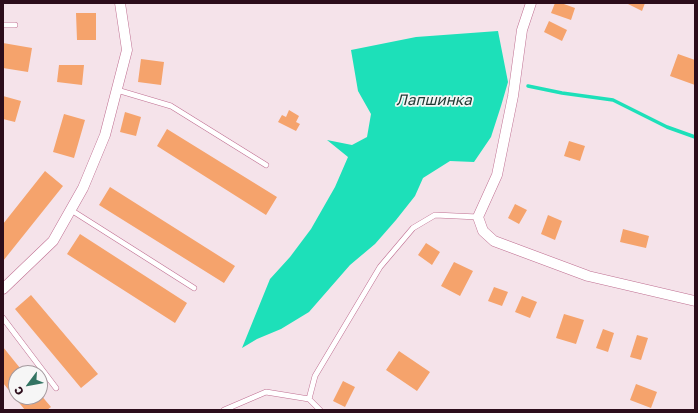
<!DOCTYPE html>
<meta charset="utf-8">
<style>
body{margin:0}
#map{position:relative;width:698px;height:413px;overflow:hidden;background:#f5e3ea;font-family:"Golos Text",sans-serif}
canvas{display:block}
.frame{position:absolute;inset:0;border:4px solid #2c0d1b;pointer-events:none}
.north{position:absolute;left:8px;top:365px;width:40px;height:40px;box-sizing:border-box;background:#f6f6f6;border:1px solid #a5999e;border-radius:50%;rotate:238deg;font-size:11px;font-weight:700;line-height:16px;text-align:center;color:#2c0d1b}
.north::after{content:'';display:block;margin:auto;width:14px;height:18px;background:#337463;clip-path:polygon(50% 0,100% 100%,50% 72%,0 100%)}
</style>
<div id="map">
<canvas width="698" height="413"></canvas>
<div class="frame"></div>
<div class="north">С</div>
</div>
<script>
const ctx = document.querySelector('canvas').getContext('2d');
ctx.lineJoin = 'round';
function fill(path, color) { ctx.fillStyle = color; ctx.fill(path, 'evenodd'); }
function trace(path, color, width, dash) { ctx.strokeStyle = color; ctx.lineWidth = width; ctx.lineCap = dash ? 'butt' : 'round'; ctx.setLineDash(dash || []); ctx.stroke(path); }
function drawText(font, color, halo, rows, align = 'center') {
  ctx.font = font + ' "Golos Text",sans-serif'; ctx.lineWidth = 3.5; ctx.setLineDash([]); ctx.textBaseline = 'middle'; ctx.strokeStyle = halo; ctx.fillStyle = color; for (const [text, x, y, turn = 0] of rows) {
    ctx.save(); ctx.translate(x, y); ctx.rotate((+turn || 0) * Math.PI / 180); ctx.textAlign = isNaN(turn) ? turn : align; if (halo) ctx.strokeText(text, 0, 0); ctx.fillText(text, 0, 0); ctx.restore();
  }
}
const water = new Path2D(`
 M498,31l10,51 -7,24 -10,31 -17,25 -24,-1 -27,17 -8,18 -19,24 -21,24 -25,21 -41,47 -28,17 -24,10 -15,9 28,-69 20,-22 21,-28 24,-42 13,-30 -21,-17 25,5 15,-8 4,-23 -13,-23 -7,-41 65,-13z`);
const stream = new Path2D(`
 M528,86l34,7 51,7 54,27 28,10`);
const building = new Path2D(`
 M555,3h6l14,5 -4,12 -20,-7z
 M626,3h19l-3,8z
 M76,13h20v27h-19z
 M549,21l18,9 -5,11 -18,-9z
 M3,43l29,5 -4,24 -25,-4z
 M678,54l17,6v25l-25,-9z
 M141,59l23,3 -3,23 -23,-3z
 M59,65h25l-2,20 -25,-3z
 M3,96l18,5 -6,21 -12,-3z
 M289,110l10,6 -3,6 4,2 -4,7 -18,-9 4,-7 4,2z
 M125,112l16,5 -5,19 -16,-4z
 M64,114l21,6 -11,38 -21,-6z
 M167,129l110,68 -11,18 -109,-69z
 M569,141l16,5 -5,15 -16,-5z
 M45,171l18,15 -60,75v-37z
 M110,187l125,79 -11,17 -125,-78z
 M515,204l12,6 -8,14 -11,-6z
 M548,215l14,6 -7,19 -14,-6z
 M623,229l26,7 -3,12 -26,-6z
 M80,234l107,69 -12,20 -108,-69z
 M426,243l14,9 -8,13 -14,-10z
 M454,262l19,9 -13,25 -19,-10z
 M494,287l14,5 -6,14 -14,-5z
 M31,295l67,79 -17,14 -66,-79z
 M522,296l15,6 -7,16 -15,-6z
 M564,314l20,6 -8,24 -20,-6z
 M603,329l11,4 -6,19 -12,-4z
 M637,335l11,3 -7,22 -11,-3z
 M3,347l21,26h-8v24h24v-3l11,13 -4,3h-22l-22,-27z
 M399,351l31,21 -13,19 -31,-21z
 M343,381l12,6 -10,20 -12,-6z
 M636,384l21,8 -6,16 -21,-8z`);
const service = new Path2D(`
 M3,25h12
 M117,90l54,16 95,59
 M71,210l123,78
 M3,318l53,70
 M224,410l42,-18 43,7
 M320,410l-11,-11 6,-23 65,-109 33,-39 22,-13 43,2`);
const minor = new Path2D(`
 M531,3l-9,27 -9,66 -16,79 -19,42 5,14 11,10 94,35 107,25
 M3,289l50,-48 30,-53 22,-53 22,-85 -7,-47`);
const waterNames = [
 ["Лапшинка",434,100]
];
fill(water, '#1de0b9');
trace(stream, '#1de0b9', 3.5);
fill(building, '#f5a36c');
trace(service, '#bf6f91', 6);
trace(minor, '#bf6f91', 11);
trace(service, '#fff', 5);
trace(minor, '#fff', 10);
drawText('italic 15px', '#1e3932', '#f6f6f6', waterNames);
</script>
